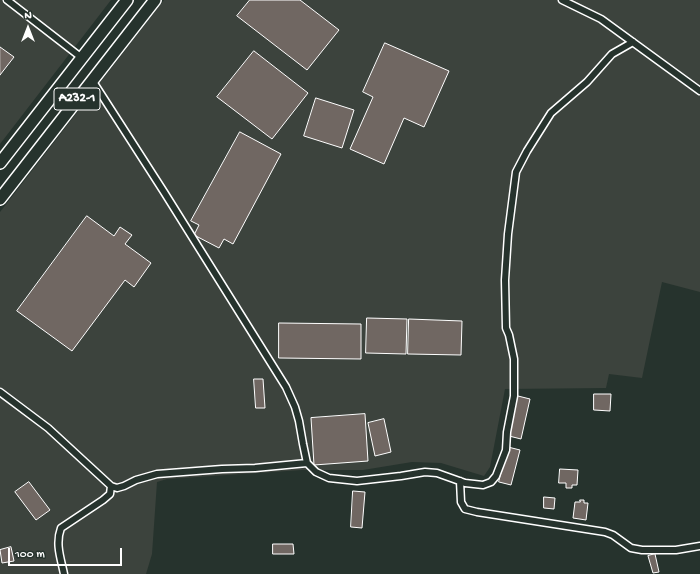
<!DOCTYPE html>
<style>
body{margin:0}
#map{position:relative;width:700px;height:574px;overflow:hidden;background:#26332d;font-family:"Gochi Hand",sans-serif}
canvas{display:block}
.north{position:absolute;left:8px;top:8px;width:40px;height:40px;-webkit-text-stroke:3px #26332d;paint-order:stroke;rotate:0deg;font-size:11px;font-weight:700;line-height:16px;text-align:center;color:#fff}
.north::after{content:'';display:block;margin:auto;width:14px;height:18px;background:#fff;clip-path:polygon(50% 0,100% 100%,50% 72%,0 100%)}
.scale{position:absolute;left:8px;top:548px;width:114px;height:18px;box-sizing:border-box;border:2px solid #fff;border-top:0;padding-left:5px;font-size:12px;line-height:14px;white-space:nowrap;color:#fff;-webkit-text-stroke:3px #26332d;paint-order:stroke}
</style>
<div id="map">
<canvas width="700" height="574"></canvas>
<div class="north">N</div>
<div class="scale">100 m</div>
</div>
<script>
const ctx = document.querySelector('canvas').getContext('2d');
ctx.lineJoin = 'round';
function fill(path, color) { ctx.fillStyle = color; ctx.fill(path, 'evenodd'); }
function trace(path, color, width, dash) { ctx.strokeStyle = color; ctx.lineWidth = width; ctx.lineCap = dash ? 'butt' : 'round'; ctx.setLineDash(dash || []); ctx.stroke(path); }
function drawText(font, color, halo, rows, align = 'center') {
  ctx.font = font + ' "Gochi Hand",sans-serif'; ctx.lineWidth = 3; ctx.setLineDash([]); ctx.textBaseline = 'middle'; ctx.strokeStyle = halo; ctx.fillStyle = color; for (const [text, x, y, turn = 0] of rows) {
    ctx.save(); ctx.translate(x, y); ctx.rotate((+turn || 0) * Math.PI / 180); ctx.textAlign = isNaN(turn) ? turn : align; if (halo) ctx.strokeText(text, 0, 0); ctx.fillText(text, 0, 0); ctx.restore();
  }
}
const built = new Path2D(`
 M0,0h111l-111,144z
 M164,0h536v292l-38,-10 -20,96 -33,-4 -3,14 -101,1 -15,78 -6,9 -43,-13 -29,-1 -49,8h-61l-135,9 -10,3 -5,72 -6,20h-146v-362z`);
const building = new Path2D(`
 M250,0h50l39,30 -32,40 -70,-54z
 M385,43l64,28 -25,56 -20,-9 -20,46 -34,-15 23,-52 -10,-5z
 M0,47l14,10 -14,18z
 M254,51l54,42 -36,46 -55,-42z
 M316,98l38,12 -12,38 -38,-12z
 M240,132l41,22 -48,90 -9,-5 -5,9 -25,-13 5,-10 -8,-4z
 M87,216l27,20 6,-9 12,8 -7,9 26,19 -17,24 -9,-7 -53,71 -55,-40z
 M367,318l40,1 -1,35 -40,-1z
 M409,319l53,2 -1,34 -53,-1z
 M279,323l82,1v35l-82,-1z
 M254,379h9l2,29h-9z
 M594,394h17l-1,17 -16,-1z
 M518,396l12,3 -9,40 -12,-3z
 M365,414l3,47 -54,4 -3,-47z
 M384,419l7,33 -16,4 -7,-33z
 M508,447l12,3 -9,35 -12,-3z
 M560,469l18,1 -1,15h-5v3h-6v-5h-7z
 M29,482l21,28 -14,10 -21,-28z
 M353,491l12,1 -3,36 -11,-1z
 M544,497l11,1 -1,11 -10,-1z
 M580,500h4v3h4l-2,17 -13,-2 2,-16h5z
 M273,544h20l1,10h-21z
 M11,547l3,14 -12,2 -2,-13z
 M655,554l4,18 -6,1 -5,-17z`);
const minor = new Path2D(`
 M7,0l75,58
 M562,0l39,19 99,72
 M92,80l72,112 122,195 9,20 4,14 4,23 4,19 9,9 13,6 28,3 44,-5 24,-4 12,1 28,10 18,2 8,-3 5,-6 10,-26 1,-18 7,-36v-37l-5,-24 -3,-7 -1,-48 3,-46 8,-62 11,-21 24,-38 36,-31 25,-28 21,-12
 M0,392l48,36 63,58 6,2 7,-2 12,-6 21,-6 65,-5 33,-1 52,-5
 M460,481l1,21 4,7 12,3 128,20 8,3 18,13 11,2h34l24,-4
 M64,574c-3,-15 -9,-30 -3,-46l42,-28 7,-6 1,-8`);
const trunk = new Path2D(`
 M0,163l127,-163
 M0,199l155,-199`);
const shields = [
 [77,99,46]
];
const shieldNames = [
 ["A232-1",77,99]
];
fill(built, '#3c433d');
fill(building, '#706762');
trace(building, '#fff', 1);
trace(minor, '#fff', 9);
trace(trunk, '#fff', 14);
trace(minor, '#26332d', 6);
trace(trunk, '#26332d', 11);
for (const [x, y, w] of shields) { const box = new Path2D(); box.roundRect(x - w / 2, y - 11, w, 22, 3); ctx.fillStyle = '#26332d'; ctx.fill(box); trace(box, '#fff', 1); }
drawText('bold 13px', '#fff', null, shieldNames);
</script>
